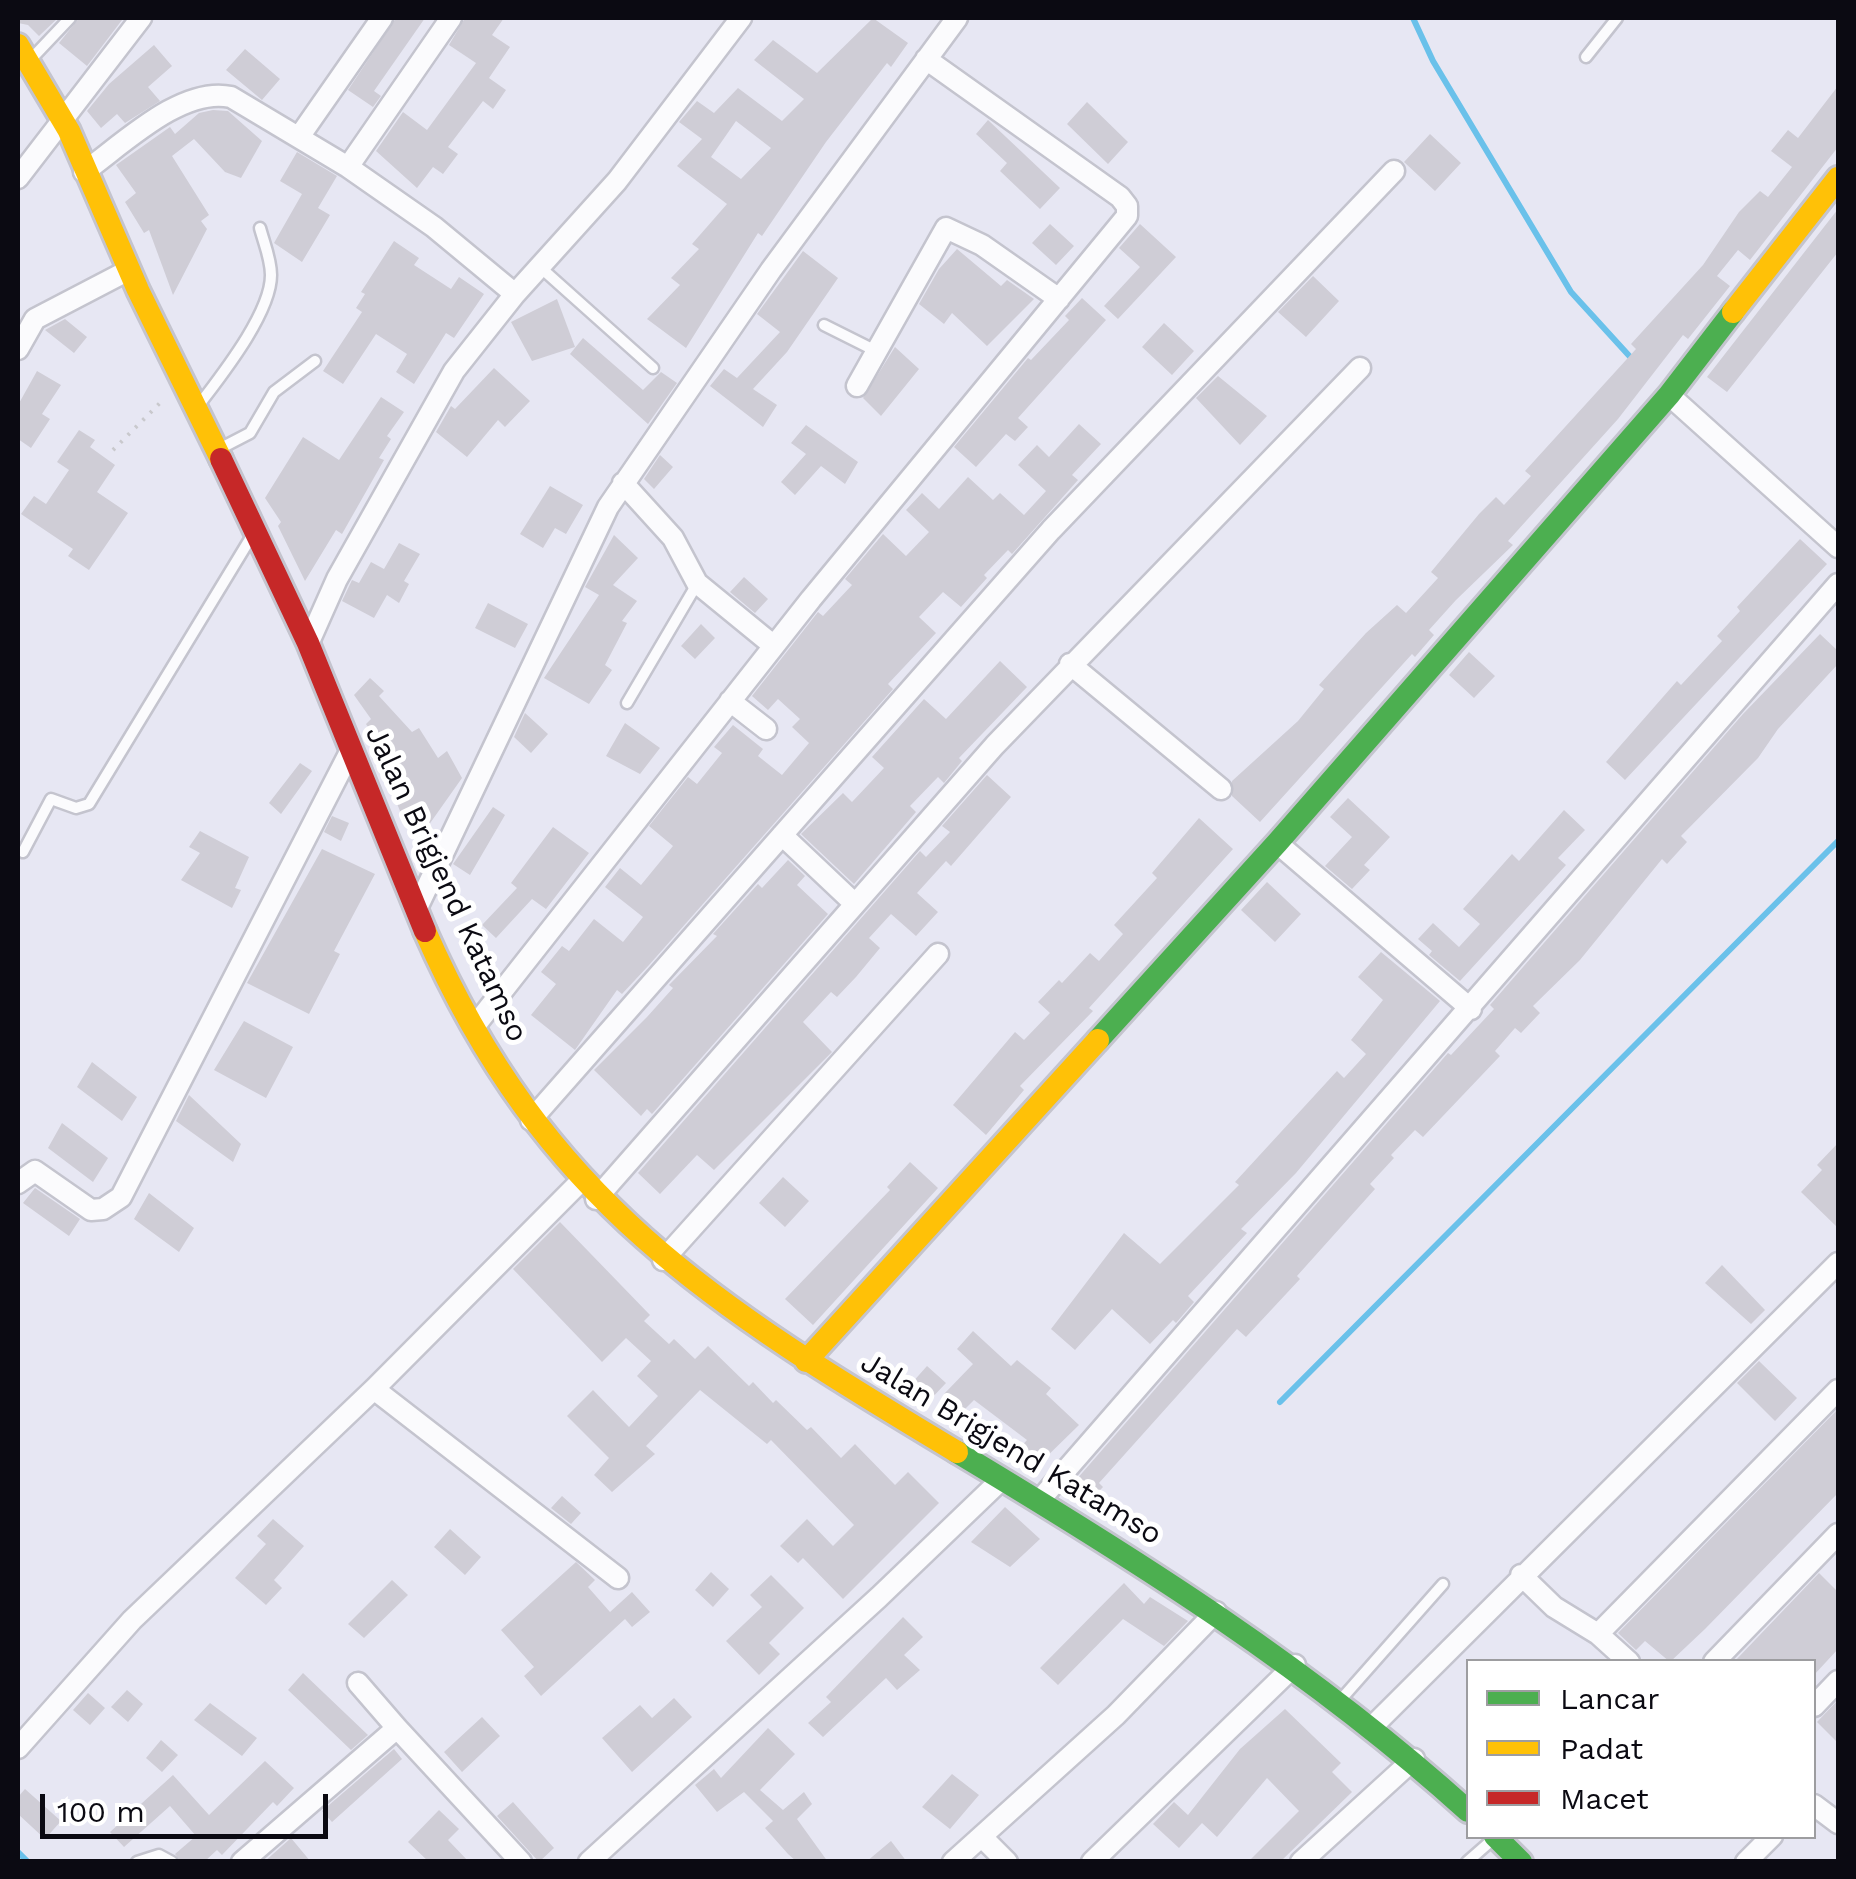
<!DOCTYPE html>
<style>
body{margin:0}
#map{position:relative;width:1856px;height:1879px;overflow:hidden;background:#e7e7f3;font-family:"Work Sans",sans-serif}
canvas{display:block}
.frame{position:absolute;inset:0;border:20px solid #0b0a12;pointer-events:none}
.legend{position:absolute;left:1466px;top:1659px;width:350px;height:180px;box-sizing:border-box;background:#fff;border:2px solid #9d9da0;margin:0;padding:12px 18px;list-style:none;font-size:30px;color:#0b0a12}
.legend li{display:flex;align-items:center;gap:20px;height:50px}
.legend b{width:50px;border:2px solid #9d9da0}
.scale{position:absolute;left:40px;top:1794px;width:288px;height:45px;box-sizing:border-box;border:5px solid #0b0a12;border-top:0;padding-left:12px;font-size:30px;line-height:35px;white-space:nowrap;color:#0b0a12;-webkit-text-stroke:8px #fff;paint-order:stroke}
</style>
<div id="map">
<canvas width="1856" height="1879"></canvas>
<div class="frame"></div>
<ul class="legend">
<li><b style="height:12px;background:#4caf50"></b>Lancar</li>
<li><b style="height:12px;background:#ffc107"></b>Padat</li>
<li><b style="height:12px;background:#c62828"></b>Macet</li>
</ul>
<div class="scale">100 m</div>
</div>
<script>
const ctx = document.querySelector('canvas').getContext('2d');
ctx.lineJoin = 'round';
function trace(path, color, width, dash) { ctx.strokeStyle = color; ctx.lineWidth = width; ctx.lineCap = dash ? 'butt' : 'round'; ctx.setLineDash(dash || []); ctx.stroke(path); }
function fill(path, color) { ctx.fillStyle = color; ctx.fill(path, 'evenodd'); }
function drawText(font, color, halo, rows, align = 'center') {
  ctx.font = font + ' "Work Sans",sans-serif'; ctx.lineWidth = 10; ctx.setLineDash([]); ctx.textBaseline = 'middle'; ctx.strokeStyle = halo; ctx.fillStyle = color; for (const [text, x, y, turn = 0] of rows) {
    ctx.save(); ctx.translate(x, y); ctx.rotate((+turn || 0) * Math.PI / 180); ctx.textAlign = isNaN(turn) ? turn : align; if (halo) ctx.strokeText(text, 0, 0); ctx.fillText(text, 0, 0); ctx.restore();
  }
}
const stream = new Path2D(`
 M1413,18l20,43 138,231 62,68
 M1280,1402l558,-561
 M18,1852l10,10`);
const building = new Path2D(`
 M18,18h40l-19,18 -11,-11 -10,-2z
 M79,18l43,2 -35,46 -28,-23z
 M396,18h29l-51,73 7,5 -8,11 -25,-17z
 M465,18h39l-12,17 18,12 -21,31 17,12 -13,19 -10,-8 -35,46 10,7 -15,20 -10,-7 -16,21 -41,-37 27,-39 24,18 49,-67 -27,-18z
 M873,18l35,25 -17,24 -4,-4 -61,79 -64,94 -4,-3 -72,115 -39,-29 33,-34 -9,-7 28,-29 -7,-5 35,-40 -50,-38 25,-27 -23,-17 18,-21 17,12 24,-25 44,33 22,-22 -50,-39 19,-20 44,33zM736,121l35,27 -30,31 -30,-22z
 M154,45l18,21 -24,21 12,14 -35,22 -8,-9 -16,14 -14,-17 22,-27z
 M245,49l35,30 -18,21 -36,-30z
 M1838,86v61l-88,113 -12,-10 -21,26 13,10 -42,53 -5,-4 -65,84 -110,122 5,4 -57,55 -27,30 5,5 -19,22 -3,-3 -152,168 -28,-26v-15l66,-60 26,-32 -5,-4 47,-52 31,-28 9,8 32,-35 -7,-6 48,-58 17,-17 8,8 27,-29 -6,-5 111,-122 -5,-5 72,-79 36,-53 21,-21 8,6 24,-30 -21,-16 17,-21 10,8z
 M1087,102l41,40 -20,22 -41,-40z
 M213,110l15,1 34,30 -21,37 -16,-6 -31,-33 -22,17 37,59 -8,6 6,8 -34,66 -24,-65 -5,3 -19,-31 11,-9 -20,-28 54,-38 5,7 24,-21z
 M988,120l72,68 -20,21 -40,-38 7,-8 -31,-29z
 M1430,134l31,29 -26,28 -31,-29z
 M297,152l40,24 -19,32 12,7 -28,47 -28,-19 28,-49 -22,-13z
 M1838,209v43l-111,140 -20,-15z
 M1050,224l24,22 -18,19 -24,-22z
 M1140,224l36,33 -58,62 -14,-13 36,-39 -21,-19z
 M394,241l25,17 -5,7 37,24 8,-12 25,17 -30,44 -8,-5 -32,51 -18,-12 11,-18 -31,-20 -33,50 -20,-13 39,-59 -6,-4 9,-14 -4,-2z
 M957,249l44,37 6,-6 27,19 -47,47 -35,-33 -8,11 -25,-20 20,-35z
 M803,251l35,27 -51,74 -34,37 24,16 -14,22 -53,-41 14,-17 13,9 43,-46 -23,-18z
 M1313,276l26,25 -33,36 -28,-25z
 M1082,298l24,22 -88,98 10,9 -13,14 -9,-7 -30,33 -22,-20 74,-89 3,2 38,-40 -4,-4z
 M557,299l18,48 -43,14 -21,-39z
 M65,319l22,18 -13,16 -29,-23z
 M1164,323l30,28 -22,24 -30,-28z
 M583,338l60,52 18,-18 16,11 -29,41 -78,-70z
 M895,347l24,22 -38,47 -18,-18z
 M494,368l36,33 -25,26 -7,-7 -31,37 -31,-25 15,-26 4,3z
 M37,371l24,14 -19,29 8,5 -19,29 -13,-9v-34z
 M1218,376l49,40 -27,29 -44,-47z
 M381,397l23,15 -17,24 4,3 -12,19 5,2 -42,74 -6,-4 -31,51 -27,-55 3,-4 -16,-24 38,-61 36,23z
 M1079,424l22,20 -29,31 6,5 -66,74 -4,-4 -24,25 3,3 -26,29 -18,-15 -24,25 17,16 -48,51 5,5 -244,276 -27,29 -5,-4 -42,60 -44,-35 25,-31 -15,-12 21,-26 7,5 25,-32 29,23 20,-25 -38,-30 15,-19 21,17 32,-39 -24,-20 39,-49 9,7 25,-31 -8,-6 19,-22 30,24 -5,7 24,19 27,-32 -17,-16 8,-8 -22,-20 -10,11 -16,-14 66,-84 5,4 29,-31 -7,-6 38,-45 23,22 23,-24 -23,-22 16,-17 17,16 29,-32 25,23 7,-7 24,22 22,-24 -28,-26 19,-20 12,12z
 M806,425l52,37 -13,22 -24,-18 -26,29 -14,-13 25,-28 -15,-11z
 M79,430l16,10 -5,7 25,18 -18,27 31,21 -39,57 -21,-14 5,-7 -52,-35 13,-18 12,8 23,-34 -12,-8z
 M660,455l13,12 -19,22 -10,-10z
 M550,486l33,19 -17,29 -11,-6 -12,20 -23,-14z
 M614,535l24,23 -25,27 24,16 -15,20 5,2 -22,42 7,5 -23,34 -45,-26 55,-83 -14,-8z
 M1800,539l27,25 -202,216 -19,-18 71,-81 4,4 41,-44 -5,-5 23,-25 -3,-4z
 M399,543l21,11 -16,27 5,3 -10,19 -12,-8 -13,23 -32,-17 10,-21 7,3 12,-21 13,7z
 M744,577l24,22 -13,14 -25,-21z
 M488,603l40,21 -13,24 -40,-20z
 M701,624l14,14 -20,21 -14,-13z
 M1820,634l18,17v13l-60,65 -20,29 -77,78 6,6 -20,22 -5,-5 -82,101 -47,46 7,7 -19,20 -6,-5 -20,23 5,5 -77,81 -8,-7 -24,25 3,3 -24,26 5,5 -78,87 3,3 -54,58 -9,-8 -138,154 4,4 -16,17 -18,-16 379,-435 3,2 43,-46 -4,-4 253,-291z
 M1469,652l26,24 -21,22 -25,-23z
 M1000,661l27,26 -68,71 3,3 -18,22 -6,-6 -28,29 6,6 -62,72 -53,-50 42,-41 9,9 32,-34 -12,-11 52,-58 22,20z
 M370,678l14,13 -5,5 33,36 7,-4 19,30 9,-7 15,27 -41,58 -21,-25 -8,-20 14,-9 -27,-26 3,-6 -16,-26 5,-5 -17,-24z
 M525,713l23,21 -17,19 -17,-16z
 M625,723l35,25 -20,26 -34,-18z
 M300,763l12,8 -31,43 -12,-11z
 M987,775l24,22 -60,69 -5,-5 -29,32 21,19 -22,24 -25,-22 -22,24 11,10 -24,29 -19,20 -6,-5 -28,30 29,30 -118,118 -17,-15 -37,39 -22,-21 282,-322 6,6 24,-25 -8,-6z
 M1348,798l42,39 -26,28 6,5 -18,19 -27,-23 27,-29 -22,-20z
 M493,807l12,8 -35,60 -17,-11z
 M1564,810l21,20 -27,28 8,7 -106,116 -31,-26 3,-4 -14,-12 15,-16 26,24 21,-23 -17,-15 49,-55 7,7z
 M332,816l17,7 -8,18 -17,-9z
 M1199,818l34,31 -144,159 4,3 -73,75 4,4 -38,45 -33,-30 62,-73 9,8 26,-27 -12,-11 21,-22 3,3 28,-30 9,8 24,-27 -9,-9 43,-47 -5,-5z
 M553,827l36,26 -43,56 -14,-10 -36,39 -14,-13 35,-37 -6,-5z
 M200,831l49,26 -14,31 6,2 -9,18 -51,-28 19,-27 -11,-6z
 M322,849l53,25 -41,77 6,3 -31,60 -62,-31z
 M788,860l17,16 -8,9 31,29 -176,200 -5,-5 -6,7 -47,-46 53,-53 26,-29 -4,-3 48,-49 -4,-2 45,-50 4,4z
 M1267,882l34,32 -26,28 -34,-32z
 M1381,952l59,49 -144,172 -55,56 6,4 -59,63 6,6 -18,21 -3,-3 -23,24 -38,-35 -37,41 -24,-21 73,-96 36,31 79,-79 -4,-3 102,-111 7,7 22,-24 -15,-14 32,-40 -25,-23z
 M244,1021l49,26 -27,51 -52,-28z
 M92,1062l45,35 -15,24 -45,-34z
 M189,1095l52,49 -8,18 -57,-41z
 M62,1123l46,35 -15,24 -45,-34z
 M1838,1143v85l-37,-36 21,-22 -5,-5z
 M910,1162l28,26 -125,137 -28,-26 105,-109 -3,-3z
 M783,1177l26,24 -24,26 -26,-24z
 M35,1188l45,31 -11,17 -46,-33z
 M149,1193l45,35 -15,24 -45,-33z
 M560,1222l90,93 -6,6 25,23 5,-5 21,20 13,-13 41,40 4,-4 20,21 3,-3 31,30 4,-3 30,31 14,-14 40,41 13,-13 31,31 -96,96 -40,-41 -5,5 -18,-17 27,-27 26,27 21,-21 -83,-85 -4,4 -67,-54 -54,56 9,8 -43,38 -18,-17 15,-17 -42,-42 26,-26 36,37 29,-31 -21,-20 14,-15 -25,-23 -24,24 -89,-93z
 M1722,1265l43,45 -14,14 -46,-41z
 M973,1331l38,35 6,-6 34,28 -5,6 33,31 -44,43 -18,-17 10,-11 -53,-40 -11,11 -19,-17 29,-30 -16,-15z
 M1759,1361l38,37 -22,23 -38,-38z
 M927,1366l19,17 -17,18 -18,-17z
 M1838,1409v84l-133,136 -35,33 -25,-21 -9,9 -18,-17z
 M562,1496l19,17 -10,11 -20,-16z
 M1005,1507l35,32 -30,28 -39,-25z
 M273,1519l31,27 -30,34 8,8 -16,17 -31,-27 31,-34 -9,-8z
 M450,1529l31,28 -16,18 -31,-28z
 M576,1562l19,18 -7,7 22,25 22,-20 18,20 -18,15 -7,-8 -84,77 -17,-20 10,-9 -33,-37z
 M711,1572l18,17 -16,18 -18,-17z
 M1819,1573l19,19v57l-24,26v-13h-80z
 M771,1575l33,33 -35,35 11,11 -21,21 -33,-34 36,-34 -12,-12z
 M392,1580l16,15 -44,43 -16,-14z
 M1124,1583l20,21 6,-7 38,24 -24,25 -41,-27 -65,66 -18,-17z
 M903,1617l20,20 -19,18 16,15 -23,20 -11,-12 -63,59 -15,-14 23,-21 -5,-5z
 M303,1673l65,62 -17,15 -63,-60z
 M127,1690l16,14 -15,18 -17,-15z
 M88,1693l17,15 -15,17 -17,-15z
 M674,1698l18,19 -60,55 -30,-34 38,-33 12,13z
 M1838,1700v43l-21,-21z
 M210,1703l47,35 -15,18 -48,-36z
 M1285,1709l56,54 -9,9 20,20 -72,70h-32l51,-51 -32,-33 -50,59 -15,-14 -23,25 -26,-24 21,-22 14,13 52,-66z
 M482,1717l18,19 -38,36 -18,-20z
 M768,1728l27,26 -35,36 23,20 21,-18 8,12 -15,15 31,43h-31l-9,-8 -23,-26 8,-7 -29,-29 -27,20 -22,-27 19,-16 7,9z
 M161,1740l17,15 -16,17 -16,-14z
 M394,1749l8,10 -70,63 -10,-11z
 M265,1761l29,27 -17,18 -4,-4 -51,53 -5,-5 -13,12h-23l-6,-8 21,-18 -26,-30 -46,41 -14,-15 63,-57 36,40z
 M952,1774l27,21 -29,34 -28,-22z
 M25,1789l36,32 -16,18 -27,-25v-17z
 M513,1802l41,46 -15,14 -42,-46z
 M439,1810l20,19 -11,11 21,22h-40l-21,-20z
 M291,1838l20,24h-47z
 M891,1841l16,21h-41z`);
const path = new Path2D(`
 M113,450l49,-49`);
const lane = new Path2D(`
 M34,56l36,-38
 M1586,57l31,-39
 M540,267l113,101
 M824,325l52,26
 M202,401c22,-29 69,-89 69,-126 0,-16 -7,-32 -11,-47
 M223,447l27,-14 24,-41 41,-31
 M627,703l70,-119
 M23,852l28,-53 25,9 13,-4 161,-265
 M1344,1696l99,-112
 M137,1862l22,-7 13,7
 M1467,1862l24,-21`);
const street = new Path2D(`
 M451,18l-103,149 86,60 81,67
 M299,137l83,-119
 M84,172c39,-28 98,-86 147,-75l117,70
 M18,178l123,-160
 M18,349l17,-30 94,-49
 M857,386l89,-158 36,17 77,54
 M1669,395l169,152
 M623,483l50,55 24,45 77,63
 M309,642l28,-63 117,-208 61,-77 102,-113 124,-163
 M1070,664l151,125
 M730,701l36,28
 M782,835l73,69
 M1277,843l194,166
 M417,908l191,-401 163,-237 186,-252
 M474,1027l337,-428 316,-383v-10l-7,-9 -194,-138
 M531,1120l520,-590 343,-359
 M18,1183l17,-12 56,39 12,-1 18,-12 229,-445
 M596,1199l399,-454 365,-377
 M663,1260l275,-306
 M374,1389l244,189
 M1039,1501l799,-917
 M1521,1575l33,32 44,27 240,-244
 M1598,1634l31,28
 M1714,1662l124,-128
 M358,1683l39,45
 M1814,1706l24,-25
 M1374,1725l464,-462
 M18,1748l114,-128 242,-231 206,-207
 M1814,1805l24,18
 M982,1837l25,25
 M242,1862l155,-134 124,134
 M589,1862l290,-265 123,-118
 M953,1862l163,-147 100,-103
 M1092,1862l203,-197
 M1301,1862l113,-103
 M1746,1862l26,-26`);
const fast = new Path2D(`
 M1098,1040l179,-197 392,-448 64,-83
 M957,1452c180,108 355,218 511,359
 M1495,1836l26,26`);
const slow = new Path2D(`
 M18,45l51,86 69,159 83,169
 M1733,312l105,-134
 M425,931c119,271 289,375 532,521
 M806,1361l292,-321`);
const jam = new Path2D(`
 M221,459l87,184 117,288`);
const streetNames = [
 ["Jalan Brigjend Katamso",446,884,65],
 ["Jalan Brigjend Katamso",1011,1449,31]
];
trace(stream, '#6ac1ea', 6);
fill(building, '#cfcdd6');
trace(lane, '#c4c4ce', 15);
trace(street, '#c4c4ce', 25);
trace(fast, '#c4c4ce', 28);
trace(slow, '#c4c4ce', 28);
trace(jam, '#c4c4ce', 28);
trace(path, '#c9c9cd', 4, [2.5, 8]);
trace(lane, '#fbfbfd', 10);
trace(street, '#fbfbfd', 20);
trace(fast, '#4caf50', 22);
trace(slow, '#ffc107', 22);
trace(jam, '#c62828', 22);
drawText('30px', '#0b0a12', '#fff', streetNames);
</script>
